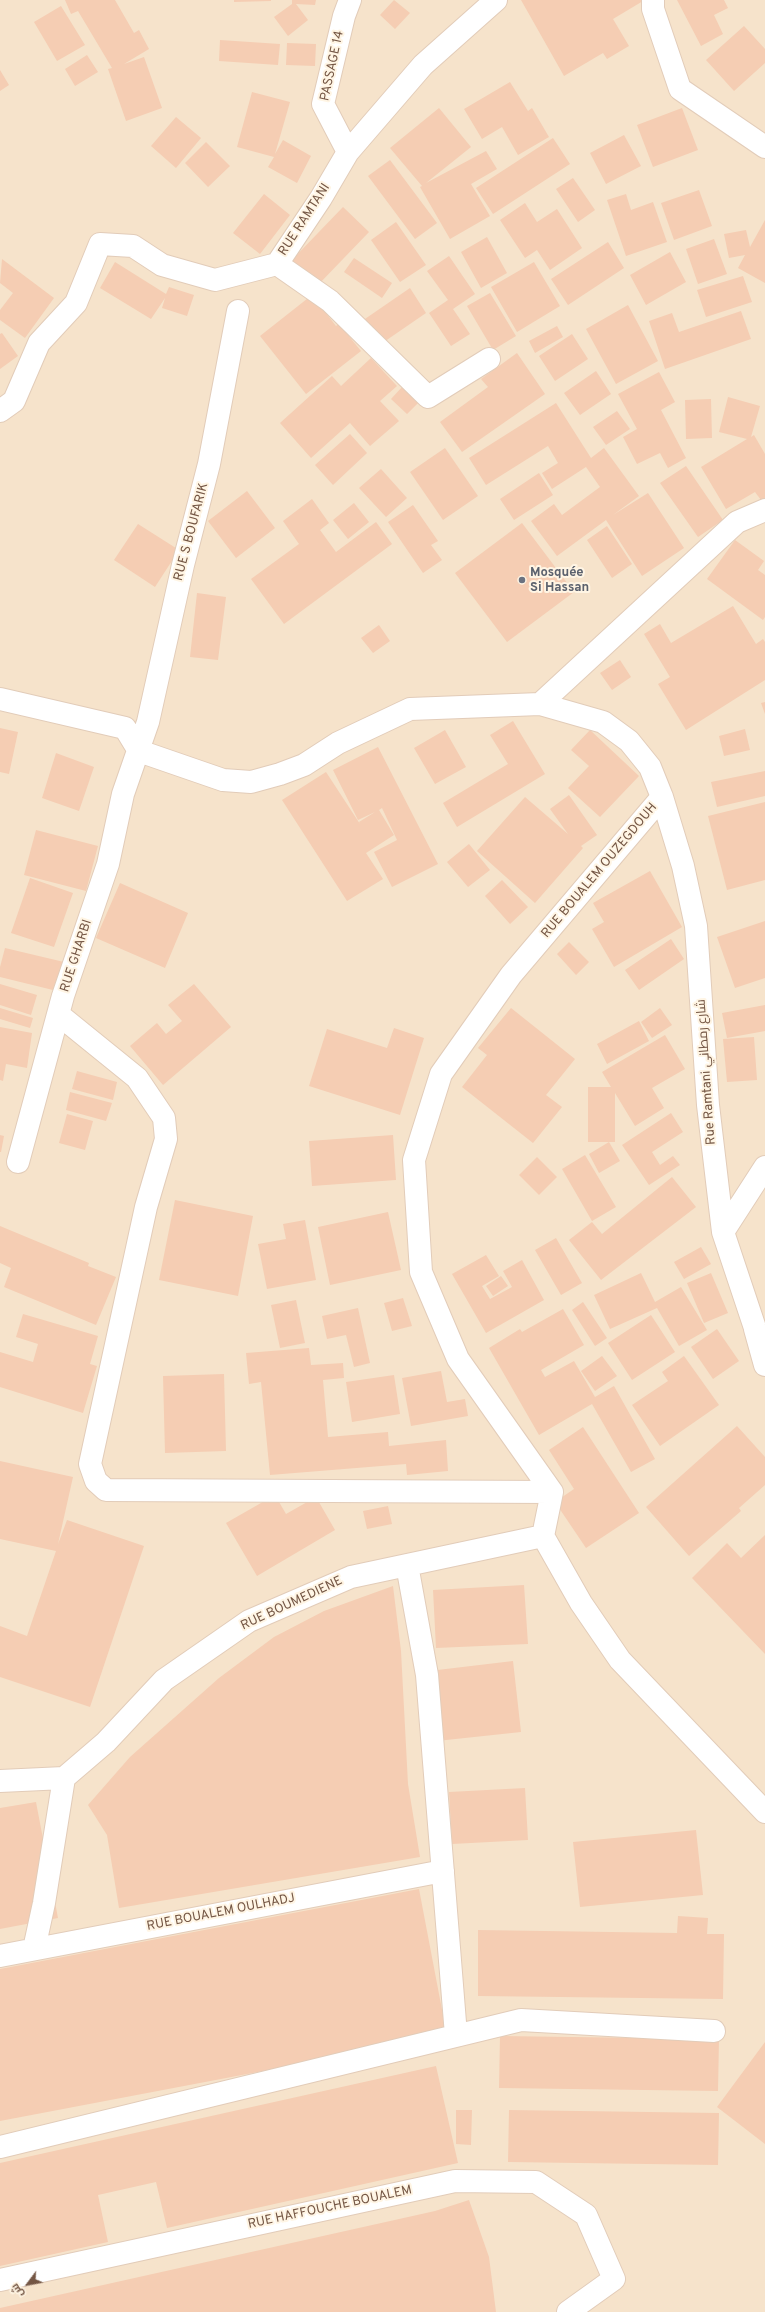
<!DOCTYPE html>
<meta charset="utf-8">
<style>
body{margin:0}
#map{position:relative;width:765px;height:2312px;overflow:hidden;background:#fef1dd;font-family:Overpass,Cairo,sans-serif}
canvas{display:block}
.north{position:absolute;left:8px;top:2264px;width:40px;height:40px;-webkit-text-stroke:3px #fff5e4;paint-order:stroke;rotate:238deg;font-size:11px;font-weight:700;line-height:16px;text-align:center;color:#745644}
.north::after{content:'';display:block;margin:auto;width:14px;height:18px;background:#745644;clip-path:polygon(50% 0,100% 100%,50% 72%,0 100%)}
</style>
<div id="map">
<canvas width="765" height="2312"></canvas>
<div class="north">ش</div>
</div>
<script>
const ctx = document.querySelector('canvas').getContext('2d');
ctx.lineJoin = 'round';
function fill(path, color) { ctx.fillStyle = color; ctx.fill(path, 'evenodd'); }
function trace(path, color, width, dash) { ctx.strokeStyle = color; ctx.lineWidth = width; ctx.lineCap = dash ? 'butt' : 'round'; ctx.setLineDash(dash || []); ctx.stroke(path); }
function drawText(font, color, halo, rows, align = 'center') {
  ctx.font = font + ' Overpass,Cairo,sans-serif'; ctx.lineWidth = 4; ctx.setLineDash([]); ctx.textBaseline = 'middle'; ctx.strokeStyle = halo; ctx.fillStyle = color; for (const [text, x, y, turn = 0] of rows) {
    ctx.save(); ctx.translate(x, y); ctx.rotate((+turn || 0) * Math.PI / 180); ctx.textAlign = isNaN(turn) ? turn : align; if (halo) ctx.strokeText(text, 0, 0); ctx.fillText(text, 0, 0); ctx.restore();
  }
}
const residential = new Path2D(`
 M0,0h765v2312h-765z`);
const building = new Path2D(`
 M65,0h50l19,33 5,-3 10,19 -25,15 20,-7 18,51 -36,13 -18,-52 4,-1 -34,-57 -7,3z
 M234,0h37v1l-37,1z
 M292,0h24l-1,5 -19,-1 12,16 -20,16 -14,-19 18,-13z
 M394,0l16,13 -15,16 -15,-14z
 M521,0h122v1l-30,18 16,27 -22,13 -4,-6 -39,23z
 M677,0h47l4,8 -14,7 9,19 -22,12z
 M61,6l24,39 -28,16 -23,-39z
 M744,26l21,23v14l-31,28 -28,-31z
 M220,40l60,4 -2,21 -59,-4z
 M287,43l29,1 -1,22 -29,-1z
 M87,55l11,17 -23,14 -10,-17z
 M0,70l9,15 -9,6z
 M510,82l18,29 4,-3 17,29 -31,18 -16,-28 -20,12 -18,-30z
 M252,92l38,10 -15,52 8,-14 28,16 -14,27 -29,-16 6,-10 -37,-10z
 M439,108l32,39 -45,36 60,-32 11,18 -26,15 19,32 -40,23 -30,-52 2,-1 -32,-38z
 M682,108l16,42 -45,17 -16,-42z
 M176,117l25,21 -25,30 -25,-22z
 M624,135l17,31 -35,18 -16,-31z
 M553,138l17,26 -77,50 -17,-26z
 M206,142l24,24 -22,21 -23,-24z
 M390,160l47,63 -22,16 -47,-63z
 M573,178l22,32 -17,12 -22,-33z
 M699,190l13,36 -38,14 -13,-37z
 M264,194l26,21 -30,39 -27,-21z
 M626,194l5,16 22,-8 14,40 -41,14 -19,-56z
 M525,203l12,19 20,-13 25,39 -32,22 -13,-20 -12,8 -25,-38z
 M343,207l26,25 -52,54 -26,-25z
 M765,220v63l-27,-15 7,-13 -16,3 -5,-24 22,-4 4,17z
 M396,222l30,43 -26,17 -29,-42z
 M487,237l20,36 -26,15 -20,-36z
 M714,239l13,35 -29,10 -12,-35z
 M608,242l16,26 -56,37 -17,-26z
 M670,252l16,30 -40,23 -16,-30z
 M449,256l26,38 -22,15 17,25 -19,12 -22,-33 19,-13 -21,-29z
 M354,258l38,25 -10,15 -38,-26z
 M2,259l52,39 -29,40 -25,-18v-10l13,-17 -13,-10z
 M115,262l51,32 3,-7 25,8 -7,21 -25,-8 3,-10 -14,21 -51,-31z
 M534,262l26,44 -43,26 -26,-45z
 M743,276l9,26 -46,15 -9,-27z
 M410,288l16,25 -48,33 -16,-25z
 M490,293l26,43 -23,14 -26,-44z
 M312,295l24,31 3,-2 22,27 -55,43 -46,-58z
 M628,305l30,56 -42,23 -30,-55z
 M741,311l10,28 -86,30 -16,-48 23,-8 7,19z
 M557,326l6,11 -28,16 -6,-12z
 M2,333l16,23 -18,13v-35z
 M572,334l16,25 -33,22 -16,-25z
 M517,353l28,41 -83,58 -22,-30 48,-35 -7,-8z
 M371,358l26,28 -17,15 19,20 -29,25 -20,-23 -39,35 -31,-35 52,-47 9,10z
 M596,371l15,23 -31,21 -16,-22z
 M659,372l16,30 -14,8 25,48 -18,10 -8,-15 -23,11 -14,-27 14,-8 -19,-35z
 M403,386l16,16 -12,12 -16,-15z
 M728,397l32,9 -9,31 3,-2 11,19v44l-4,2 -6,-8 -29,17 -25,-42 46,-28 -28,-7z
 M711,399l1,39 -26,1 -1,-39z
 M556,403l35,55 13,-10 35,48 -26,19 35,-22 36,55 -42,28 -36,-56 -49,36 -26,-35 23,-17 8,11 38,-28 -14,-20 -34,22 -10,-16 16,-10 -10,-17 -62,39 -17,-27z
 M617,411l13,18 -24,16 -13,-18z
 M350,434l17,19 -34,32 -18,-20z
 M445,448l33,48 -35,24 -33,-48z
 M686,466l37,54 -25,17 -38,-54z
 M381,469l26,29 -21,19 -27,-29z
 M539,473l14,22 -39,25 -14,-21z
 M247,491l28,37 -39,30 -28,-37z
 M312,499l17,24 -9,7 16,22 40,-30 16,22 -108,80 -33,-45 48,-35 -16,-23z
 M354,503l15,19 -21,17 -15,-19z
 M413,505l25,36 -7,4 11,15 -19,13 -35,-51z
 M522,523l52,69 -67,50 -52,-69z
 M138,524l41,26 -24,37 -41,-27z
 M607,526l25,38 -20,14 -25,-38z
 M735,540l29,21 -6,9 7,5v42l-2,3 -56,-41z
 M197,593l29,4 -8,63 -28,-3z
 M733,606l23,38 7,-5 2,3v38l-79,50 -28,-46 12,-7 -26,-43 16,-10 11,19z
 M379,625l11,16 -17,12 -12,-15z
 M620,660l11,17 -19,13 -12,-17z
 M765,702v12l-4,-11z
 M513,721l32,53 -88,53 -14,-24 65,-39 -18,-29z
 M0,728l18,4 -9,42 -9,-2z
 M745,729l5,21 -26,6 -5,-20z
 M445,730l21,37 -31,17 -21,-36z
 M590,730l49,46 -39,41 -32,-29 21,-22 -18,-16z
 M378,747l60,117 -46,23 -18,-35 23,-12 -15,-32 -3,2 15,25 -28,18 17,26 -36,22 -65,-101 44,-28 34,52 -1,-2 16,-10 -17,8 -25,-50z
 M56,753l38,14 -15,44 -37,-13z
 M765,771v25l-48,11 -6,-25z
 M569,795l28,40 -16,11 2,2 -48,55 -58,-52 48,-54 43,37 -18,-25z
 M765,802v78l-38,10 -19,-74z
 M36,830l62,16 -12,45 -62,-16z
 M469,844l21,26 -22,17 -21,-25z
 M650,871l32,56 -68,40 -22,-38 12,-7 -11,-19z
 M30,878l43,15 -19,54 -43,-14z
 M502,880l26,27 -18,17 -25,-28z
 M120,883l68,30 -23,55 -69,-30z
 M765,921v57l-30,10 -18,-51z
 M671,939l13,20 -45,31 -14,-20z
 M569,942l20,20 -13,13 -19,-21z
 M5,948l59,14 -7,29 -57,-14v-10z
 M0,984l37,11 -6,20 -31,-10z
 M194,984l37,43 -68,58 -33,-39 27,-23 9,11 16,-13 -14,-16z
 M765,1005v26l-38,7 -5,-25z
 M0,1008l33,10 -3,10 -30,-9z
 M511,1008l64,51 -29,36 16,12 -29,36 -71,-56 25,-32 -9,-7z
 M660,1008l12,17 -20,13 -11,-16z
 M639,1021l10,20 -42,23 -10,-20z
 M0,1027l32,6 -5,35 -21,-4 -3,17 -3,-1z
 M394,1028l30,10 -24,77 -91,-29 18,-57 60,19z
 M665,1035l20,34 -33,19 12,20 -29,18 -20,-33v49h-27v-55h23l-9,-15z
 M754,1037l3,43 -30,2 -4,-43z
 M77,1071l40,11 -4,18 -41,-11z
 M70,1092l42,11 -6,18 -40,-11z
 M671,1113l12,19 -31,20 8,13 13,-9 7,9 -31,20 -27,-40z
 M67,1114l26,7 -8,29 -26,-7z
 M0,1135l4,1 -3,16h-1z
 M393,1135l3,45 -84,6 -3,-45z
 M609,1142l11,19 -21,12 -10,-19z
 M585,1155l31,52 -24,14 -30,-52z
 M537,1157l20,20 -18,18 -20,-20z
 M672,1177l24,30 -95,73 -32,-40 23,-18 10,12z
 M175,1200l78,16 -15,80 -79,-16z
 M388,1212l13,58 -71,15 -12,-58z
 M305,1220l11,60 -49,9 -9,-45 28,-5 -3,-15z
 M0,1226l89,37 -1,3 28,11 -20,48 -92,-38 7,-19 -11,-5z
 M556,1238l26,45 -21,12 -26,-45z
 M701,1247l10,17 -27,15 -10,-17z
 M486,1255l13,21 -17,10 8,13 22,-12 -9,-16 19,-11 22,40 -58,33 -34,-59z
 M641,1273l14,29 26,-15 26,43 -28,16 -22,-38 -47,21 -16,-34z
 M711,1273l17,40 -24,10 -17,-40z
 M501,1276l7,10 -15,10 -7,-10z
 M403,1298l9,28 -20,5 -8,-28z
 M296,1300l9,43 -25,5 -9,-43z
 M583,1302l24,36 -12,8 -23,-36z
 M358,1308l12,55 -16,4 -8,-32 -19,4 -5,-23z
 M563,1309l21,36 -43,25 4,7 29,-16 21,36 19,-11 41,73 -24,13 -39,-68 -53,31 -50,-87 31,-19 2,3z
 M23,1314l75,22 -8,28 7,2 -14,47 -83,-26v-35l33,10 5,-18 -22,-7z
 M651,1315l24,37 -43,28 -24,-37z
 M717,1329l22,32 -26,18 -22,-32z
 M309,1348l2,17 32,-2 1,15 -21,2 5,57 60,-5 1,14 57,-6 2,31 -41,4 -1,-11 -136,11 -9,-93 -12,2 -3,-31z
 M602,1356l15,20 -22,15 -14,-20z
 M684,1356l35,49 -59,41 -28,-41 36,-24 -6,-9z
 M441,1371l6,31 18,-3 3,17 -57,10 -9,-48z
 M224,1374l2,77 -61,2 -2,-77z
 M394,1375l6,39 -48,8 -6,-40z
 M737,1426l28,31v28l-26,23 2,3 -52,45 -43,-49z
 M583,1427l56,86 -53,35 -31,-46 19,-13 -25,-39z
 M0,1461l73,16 -15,67 9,-24 77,26 -54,161 -90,-30v-51l27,10 29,-85 -56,-12z
 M275,1495l11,19 30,-17 19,33 -78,46 -31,-53z
 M388,1506l4,18 -25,5 -4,-18z
 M765,1535v119l-73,-76 35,-35 14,15z
 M524,1585l4,59 -92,4 -3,-58z
 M393,1586l8,65 7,133 12,73 -301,51 -12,-73 -19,-30 42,-48 89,-79 55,-41 50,-26z
 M513,1661l8,71 -84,9 -8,-70z
 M525,1788l3,52 -76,4 -3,-52z
 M36,1802l22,116 -58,11v-121z
 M696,1830l7,65 -123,12 -7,-65z
 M419,1889l28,147 -447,85v-152z
 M678,1916l30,2 -1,16h17l-1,65 -245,-3v-66l199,3z
 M500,2036l219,3 -1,52 -219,-3z
 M765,2042v102l-48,-37z
 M436,2066l22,97 -291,65 -11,-46 -58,13 10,47 -108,24v-103z
 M456,2110h16l-1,35 -15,-1z
 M509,2110l210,3 -1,52 -210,-3z
 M469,2200l20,57 7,55h-496v-4l435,-97z`);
const minor = new Path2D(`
 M653,0v9l27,80 85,58
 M348,152l-25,-48 21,-88 6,-16
 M277,264l53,37 98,96 61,-38
 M0,411l14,-10 25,-58 37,-40 24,-59 33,2 29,19 53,15 62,-16 44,-66 27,-46 75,-87 73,-65
 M0,699l125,29 14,23 84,29 28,2 29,-8 24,-9 34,-22 72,-34 130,-5 63,18 26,19 21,26 12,30 21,69 13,60 12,179 15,127 32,96 10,15
 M540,704l197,-182 28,-12
 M58,1014l79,64 27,40 2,21 -20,68 -56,257 6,17 10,9 446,2
 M18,1162l45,-166 45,-132 15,-70 25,-72 35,-157 26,-101 29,-153
 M723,1232l42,-65
 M755,1329l10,36
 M552,1492l-94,-133 -37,-87 -7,-112 27,-86 70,-99 151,-178
 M543,1536l38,67 39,57 145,152
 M407,1565l20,110 29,360
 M0,1781l64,-3 42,-36 58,-62 85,-59 102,-44 192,-41 9,-44
 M34,1949l10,-46 20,-125
 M0,1956l443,-85
 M0,2147l521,-127 193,11
 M0,2280l455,-99 81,1 50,33 28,64 -46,33`);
const markers = [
 [522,580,4,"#6b7280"]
];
const streetNames = [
 ["PASSAGE 14",333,66,-78],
 ["RUE RAMTANI",305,220,-57],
 ["RUE S BOUFARIK",192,532,-75],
 ["RUE BOUALEM OUZEGDOUH",600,871,-50],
 ["RUE GHARBI",77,956,-72],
 ["Rue Ramtani شارع رمطاني",707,1072,-94],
 ["RUE BOUMEDIENE",292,1604,-25],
 ["RUE BOUALEM OULHADJ",221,1913,-11],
 ["RUE HAFFOUCHE BOUALEM",330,2208,-12]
];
const worshipNames = [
 ["Mosquée",530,573],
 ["Si Hassan",530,588]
];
fill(residential, '#f6e3cb');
fill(building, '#f5cdb3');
trace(minor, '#e2ccb9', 24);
trace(minor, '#fff', 22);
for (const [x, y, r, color] of markers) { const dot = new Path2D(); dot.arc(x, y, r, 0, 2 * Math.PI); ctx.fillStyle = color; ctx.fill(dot); trace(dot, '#fff5e4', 1.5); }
drawText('13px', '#745644', '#fff5e4', streetNames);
drawText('bold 13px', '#5b616d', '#fff5e4', worshipNames, 'left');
</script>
